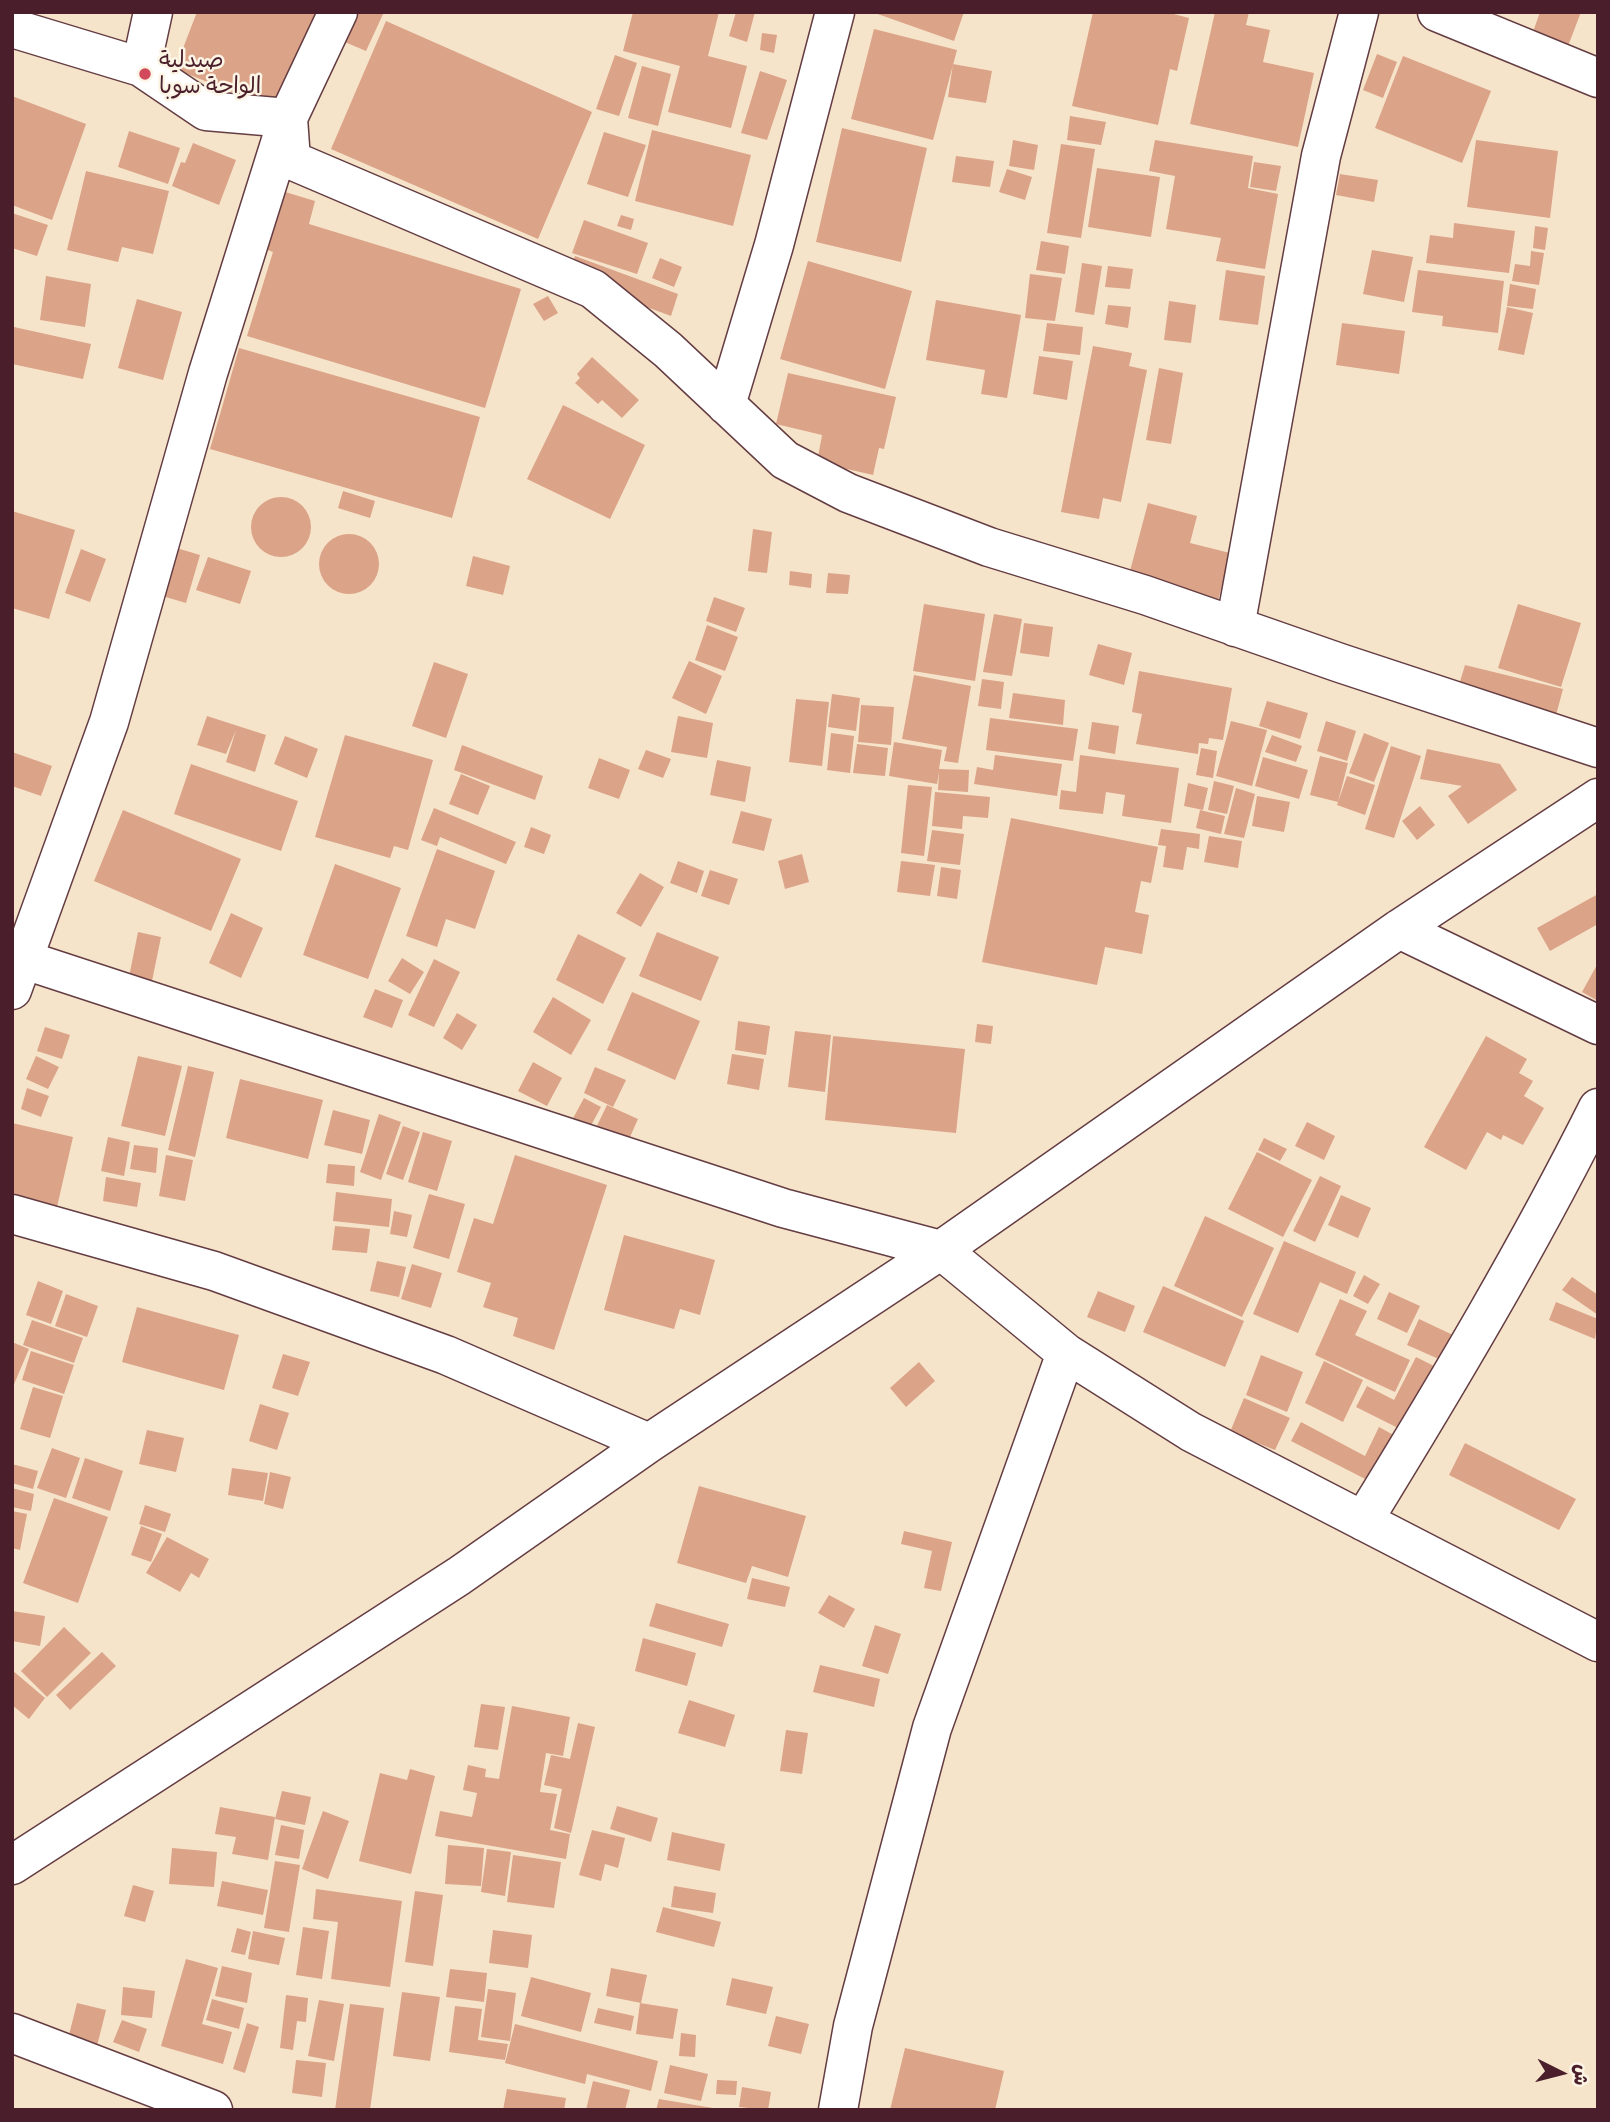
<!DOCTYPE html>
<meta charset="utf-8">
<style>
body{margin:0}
#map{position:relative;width:1610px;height:2122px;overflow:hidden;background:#f6e4ca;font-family:"Patrick Hand","Playpen Sans Arabic",sans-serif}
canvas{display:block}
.frame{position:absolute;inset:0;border:14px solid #4a1f2b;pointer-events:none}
.north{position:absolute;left:1526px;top:2038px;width:70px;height:70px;-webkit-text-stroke:5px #fcf5e5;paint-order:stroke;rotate:96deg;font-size:19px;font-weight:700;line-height:28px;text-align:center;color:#4a1f2b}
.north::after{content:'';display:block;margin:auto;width:24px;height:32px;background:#4a1f2b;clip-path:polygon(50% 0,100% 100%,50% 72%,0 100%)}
</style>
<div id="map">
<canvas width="1610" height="2122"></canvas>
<div class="frame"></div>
<div class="north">ش</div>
</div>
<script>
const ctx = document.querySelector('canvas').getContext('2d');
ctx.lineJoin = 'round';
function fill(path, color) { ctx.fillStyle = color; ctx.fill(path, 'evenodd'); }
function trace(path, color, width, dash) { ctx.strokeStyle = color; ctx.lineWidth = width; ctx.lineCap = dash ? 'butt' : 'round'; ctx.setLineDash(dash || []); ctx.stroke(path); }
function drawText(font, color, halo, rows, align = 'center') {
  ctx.font = font + ' "Patrick Hand","Playpen Sans Arabic",sans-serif'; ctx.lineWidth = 5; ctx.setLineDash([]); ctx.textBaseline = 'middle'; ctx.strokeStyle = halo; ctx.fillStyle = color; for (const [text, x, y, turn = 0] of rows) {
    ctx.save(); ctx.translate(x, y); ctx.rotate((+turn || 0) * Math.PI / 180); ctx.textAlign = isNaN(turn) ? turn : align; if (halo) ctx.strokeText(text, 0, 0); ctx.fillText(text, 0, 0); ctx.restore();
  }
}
const building = new Path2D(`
 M197,12h122l-39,99 -105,-42z
 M353,12h31l-18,39 -26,-11z
 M633,12h86l-11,44 39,10 -16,62 -63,-16 12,-46 -57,-15z
 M736,12h19l-8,30 -18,-6z
 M872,12h92l-10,29z
 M1093,12h73l23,6 -12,53 -7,-2 -12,56 -86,-19z
 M1215,12h34l-3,13 24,5 -7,32 51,11 -16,74 -108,-23z
 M1540,12h41l-13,34 -35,-14z
 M386,21l206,91 -54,127 -207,-90z
 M874,29l83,21 -24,90 -82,-21z
 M762,33l15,2 -3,18 -14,-3z
 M1377,54l20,8 -14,36 -20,-8z
 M615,55l22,8 -18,53 -23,-7z
 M1403,56l88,35 -29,72 -87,-35z
 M953,64l39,7 -6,32 -38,-6z
 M642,66l29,8 -13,52 -30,-8z
 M760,71l27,9 -20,60 -26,-7z
 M12,96l74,28 -34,96 -40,-15z
 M1070,116l36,6 -5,23 -34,-5z
 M842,128l85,20 -26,114 -85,-20z
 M652,130l99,25 -18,71 -98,-25z
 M129,131l51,17 -12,36 -50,-17z
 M604,132l42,13 -18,52 -41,-13z
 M1013,140l25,5 -4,25 -25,-4z
 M1155,140l98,16 -5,32 30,6 -13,75 -49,-8 5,-23 -55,-9 9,-53 -26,-5z
 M1476,140l82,11 -8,67 -83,-11z
 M193,143l43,17 -17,45 -47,-19 9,-24 4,1z
 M1061,144l34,5 -14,89 -34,-5z
 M956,156l38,5 -4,26 -38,-5z
 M1254,162l27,4 -5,25 -26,-4z
 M1097,168l63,9 -9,60 -63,-10z
 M1007,169l25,8 -7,23 -26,-8z
 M86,171l83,20 -16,63 -31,-7 -4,15 -51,-12z
 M1340,174l38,6 -4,22 -38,-7z
 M282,191l33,10 -6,23 212,65 -36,119 -238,-72 26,-84 -8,-3z
 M12,213l36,12 -11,31 -25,-8z
 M621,215l13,4 -3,11 -14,-4z
 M584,220l64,23 -11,31 -65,-21z
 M1454,223l61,8 -6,42 -83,-10 4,-28 23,3z
 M1535,226l13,2 -3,22 -12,-2z
 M1041,241l28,5 -4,28 -29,-4z
 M1372,250l41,7 -9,45 -41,-8z
 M1531,251l13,2 -5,32 -27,-4 3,-17 15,2z
 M575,256l103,38 -7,22 -78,-29 -22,-20z
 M660,258l22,9 -8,20 -22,-9z
 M808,261l104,30 -27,98 -105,-30z
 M1082,263l20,3 -8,49 -19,-3z
 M1108,266l25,3 -3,20 -25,-2z
 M1226,270l39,6 -7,49 -39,-5z
 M1418,270l86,11 -6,52 -56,-7 1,-10 -31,-4z
 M1030,274l32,4 -7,43 -30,-3z
 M46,276l45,8 -6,43 -45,-7z
 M1510,284l26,5 -3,20 -26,-3z
 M548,296l10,17 -14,8 -11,-17z
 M137,299l45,13 -19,68 -45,-12z
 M936,300l85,15 -14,83 -26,-4 4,-24 -59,-10z
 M1169,301l27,4 -5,38 -27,-3z
 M1108,305l23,2 -3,21 -23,-4z
 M1507,307l26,6 -9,42 -26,-5z
 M1047,323l36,4 -3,28 -37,-4z
 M1342,323l63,8 -6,43 -63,-9z
 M14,327l77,17 -8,35 -71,-15z
 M1093,346l39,7 -3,13 18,4 -26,132 -18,-4 -4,21 -38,-7z
 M239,348l241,69 -28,101 -242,-69z
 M1039,356l34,5 -6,39 -34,-6z
 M592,357l47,43 -17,18 -20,-18 -4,4 -23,-21 5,-5 -3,-4z
 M1159,368l24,5 -12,71 -25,-4z
 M788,373l108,24 -12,52 -5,-1 -6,27 -56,-13 5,-27 -46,-11z
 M563,405l82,40 -35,74 -83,-40z
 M343,491l32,10 -5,17 -32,-10z
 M251 527a30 30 0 1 1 60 0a30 30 0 1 1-60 0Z
 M1148,503l49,13 -7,27 40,10 -14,56 -90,-23z
 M12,511l63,19 -26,89 -37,-11z
 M753,529l19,3 -5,41 -19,-2z
 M319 564a30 30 0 1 1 60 0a30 30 0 1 1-60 0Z
 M173,547l27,8 -14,48 -27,-8z
 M81,549l25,10 -16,43 -25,-9z
 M473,556l37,10 -7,29 -37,-9z
 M208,557l43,14 -11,33 -44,-14z
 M790,571l22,3 -1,14 -22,-3z
 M828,573l22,2 -2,19 -22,-1z
 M714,597l31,11 -9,24 -30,-11z
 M924,604l61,10 -10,67 -62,-10z
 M1518,604l63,19 -20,64 -63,-19z
 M994,614l28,5 -10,57 -29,-4z
 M1024,623l29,4 -4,30 -29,-4z
 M707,625l31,12 -13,34 -30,-11z
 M1098,644l34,9 -8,32 -35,-10z
 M689,661l33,15 -16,38 -34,-16z
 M434,662l34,12 -22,64 -34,-12z
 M1465,665l98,24 -8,30 -99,-24z
 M1139,671l93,17 -9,52 -14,-2 -1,6 -9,-1 -1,11 -62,-10 6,-30 -10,-2z
 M914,675l57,11 -13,77 -14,-2 3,-14 -45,-8z
 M982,679l22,3 -3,27 -23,-3z
 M1013,693l52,7 -2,25 -54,-7z
 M832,694l28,4 -4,33 -28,-4z
 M796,699l33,3 -7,64 -33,-4z
 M1267,701l41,12 -8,26 -41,-13z
 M861,705l33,2 -3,38 -33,-3z
 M207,716l59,19 -11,37 -29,-10 10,-32 -10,24 -29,-9z
 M678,716l35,7 -6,35 -36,-6z
 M990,718l88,11 -5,32 -87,-11z
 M1231,721l36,9 -15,56 -36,-10z
 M1326,721l30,10 -9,30 -30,-10z
 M1092,722l27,4 -4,28 -27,-5z
 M831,733l23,3 -4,37 -23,-3z
 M1364,733l25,10 -15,39 -25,-9z
 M345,735l88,25 -25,90 -14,-4 -4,12 -75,-21z
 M1272,735l30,11 -6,16 -31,-10z
 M285,736l33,13 -11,29 -33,-14z
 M894,742l48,8 -3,19 30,1 -1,22 -30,-2 1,-18 -2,12 -48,-8z
 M857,744l31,4 -3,28 -32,-3z
 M462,745l81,31 -8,24 -81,-30z
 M1391,746l30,10 -27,82 -29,-9z
 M1201,748l16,3 -4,27 -17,-3z
 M1427,749l73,15 17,26 -49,34 -20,-28 14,-10 -42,-7z
 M646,750l25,9 -8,19 -25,-9z
 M12,752l40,14 -11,30 -29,-10z
 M995,755l67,9 -5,32 -83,-12 3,-17 16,3z
 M1080,755l99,13 -8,55 -49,-7 3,-21 -19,-3 -3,22 -44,-5 2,-19 15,2z
 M1320,756l28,7 -10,39 -28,-7z
 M1263,757l45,13 -9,29 -44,-13z
 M599,758l31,12 -11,29 -31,-11z
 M717,760l34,7 -6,35 -35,-7z
 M191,764l107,37 -17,50 -107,-37z
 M461,774l29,12 -12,29 -29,-11z
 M1347,776l28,9 -10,30 -28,-10z
 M1214,781l20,5 -7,28 -19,-4z
 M1188,783l20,5 -5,22 -19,-4z
 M908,785l24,2 -8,69 -23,-3z
 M1236,788l19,6 -11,44 -20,-4z
 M935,792l55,5 -2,21 -25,-2 -1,13 -30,-3z
 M1257,796l33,6 -6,30 -32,-6z
 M1420,806l15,19 -18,15 -15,-19z
 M434,808l82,34 -10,22 -66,-27 -3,9 -16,-6z
 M123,810l118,49 -30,72 -117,-50z
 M1200,810l25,6 -4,18 -25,-6z
 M741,811l31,8 -8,32 -32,-8z
 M1011,818l147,29 -7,36 -10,-2 -6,31 14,3 -7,39 -37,-7 -8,38 -115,-23z
 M531,827l20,8 -7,19 -20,-7z
 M1161,829l39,5 -1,15 -12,-2 -4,23 -20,-3 3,-21 -8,-1z
 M932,830l32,4 -4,31 -33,-4z
 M1209,836l33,5 -4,27 -34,-6z
 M437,849l58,22 -20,58 -29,-10 -9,28 -31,-11z
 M802,854l7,28 -24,7 -7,-28z
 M678,861l26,10 -7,22 -27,-10z
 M901,861l34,4 -5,31 -33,-4z
 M335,864l66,24 -33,91 -65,-24z
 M941,867l20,3 -4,29 -20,-3z
 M710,870l28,9 -9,26 -28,-9z
 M640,873l24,14 -23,40 -25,-14z
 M1598,894v30l-48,27 -13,-23z
 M231,913l32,15 -22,50 -32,-15z
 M138,932l23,5 -9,44 -23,-4z
 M657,932l62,25 -18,44 -62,-25z
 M578,934l48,24 -23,46 -47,-24z
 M402,958l22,14 -14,22 -22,-13z
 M434,959l26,13 -26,55 -26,-12z
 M1598,963v38l-16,-9z
 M375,989l28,11 -11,28 -29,-11z
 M632,992l68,29 -25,59 -68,-30z
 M553,997l38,23 -20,35 -38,-23z
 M457,1013l20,12 -15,25 -19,-12z
 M738,1021l32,5 -4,29 -31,-5z
 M977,1024l16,2 -2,18 -16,-2z
 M45,1027l25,8 -8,24 -25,-8z
 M795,1031l36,4 -6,57 -37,-5z
 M833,1036l132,13 -9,84 -131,-13z
 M1486,1036l41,23 -8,14 14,8 -9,15 20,12 -21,37 -20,-10 -2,5 -14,-8 -21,38 -42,-23z
 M732,1054l32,5 -5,31 -32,-6z
 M36,1056l23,11 -11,22 -22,-10z
 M138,1056l44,10 -17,70 -44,-10z
 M533,1062l29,16 -15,28 -29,-15z
 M188,1066l26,6 -19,85 -27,-7z
 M595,1067l31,13 -13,27 -29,-14z
 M240,1079l83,21 -15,59 -82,-21z
 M27,1088l22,8 -8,21 -20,-8z
 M584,1098l17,9 -13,24 -17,-9z
 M607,1105l31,14 -12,27 -32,-14z
 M333,1110l37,10 -8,34 -38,-9z
 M379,1114l22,8 -20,58 -21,-8z
 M1307,1122l28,14 -11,24 -29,-14z
 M12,1123l61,14 -16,70 -45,-10z
 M403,1126l17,6 -17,48 -17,-6z
 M423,1132l29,9 -15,50 -29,-9z
 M108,1137l22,5 -6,34 -23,-5z
 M1264,1138l23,11 -7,12 -22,-11z
 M134,1145l24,3 -2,25 -26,-4z
 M1257,1152l55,28 -29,57 -55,-28z
 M166,1155l27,5 -8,41 -26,-5z
 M515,1155l92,30 -53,165 -41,-14 5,-18 -35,-11 8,-24 -34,-11 17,-54 19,6z
 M328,1164l27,2 -1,20 -28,-3z
 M1320,1176l21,10 -26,56 -22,-11z
 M106,1177l35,6 -4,24 -34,-6z
 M336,1192l56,7 -3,28 -56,-6z
 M429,1194l36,10 -16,55 -36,-11z
 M1341,1195l30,13 -13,30 -30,-13z
 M394,1211l18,4 -5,22 -17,-3z
 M1205,1216l69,32 -32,69 -68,-31z
 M335,1226l35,3 -3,24 -35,-3z
 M624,1235l91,25 -15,55 -20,-6 -6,20 -70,-19z
 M1284,1241l72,31 -9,22 -27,-12 -22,51 -45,-19z
 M377,1261l29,6 -7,30 -29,-6z
 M412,1264l30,9 -11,35 -30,-9z
 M1364,1275l16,9 -12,20 -15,-8z
 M1572,1277l26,18v20l-36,-25z
 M38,1281l25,10 -12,33 -25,-9z
 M1163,1286l81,35 -19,46 -82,-35z
 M1098,1291l37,15 -10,26 -38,-15z
 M1389,1292l31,14 -13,27 -30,-14z
 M66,1294l32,12 -11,31 -32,-11z
 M1340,1299l27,12 -12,24 55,25 -15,32 -80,-37z
 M1556,1302l42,17 -3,20 -46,-19z
 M137,1307l102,28 -15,55 -102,-28z
 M1419,1319l34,16 -12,25 -34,-15z
 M32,1320l51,18 -9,25 -51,-18z
 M12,1342l17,7 -17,40z
 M31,1351l43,14 -10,29 -42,-14z
 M283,1354l27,8 -12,34 -26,-8z
 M1261,1355l42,17 -16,40 -41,-17z
 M1416,1357l22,11 -32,64 -50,-25 11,-21 27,14z
 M1324,1361l39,19 -20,42 -38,-19z
 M919,1362l16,19 -29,26 -16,-19z
 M33,1387l30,9 -13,42 -30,-9z
 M1244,1398l46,20 -15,32 -45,-18z
 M260,1404l29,9 -12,37 -28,-9z
 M1301,1422l64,34 14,-29 20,11 -24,46 -84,-43z
 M147,1430l37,8 -8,34 -37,-8z
 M1465,1443l111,56 -17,31 -110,-55z
 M52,1448l28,10 -14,40 -29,-10z
 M85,1458l38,13 -13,40 -38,-13z
 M12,1464l26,7 -5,18 -21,-6z
 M232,1468l36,5 -5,28 -35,-6z
 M270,1472l21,5 -8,32 -19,-5z
 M699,1486l107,30 -18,61 -36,-11 -6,17 -69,-20z
 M12,1488l22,6 -3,17 -19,-4z
 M54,1498l54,19 -30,86 -55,-20z
 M145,1505l26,9 -6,18 -26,-8z
 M12,1511l15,3 -7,36 -8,-2z
 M141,1526l21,8 -11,28 -20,-7z
 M904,1531l48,11 -11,49 -17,-3 8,-37 -31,-7z
 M167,1537l42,22 -10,19 -8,-5 -11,19 -34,-19z
 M752,1578l38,9 -5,20 -38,-8z
 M829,1595l26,14 -11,19 -26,-15z
 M656,1603l73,21 -7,23 -73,-21z
 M12,1611l33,5 -5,30 -28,-5z
 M875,1625l26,9 -13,40 -26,-8z
 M64,1627l27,26 -44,44 -26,-26z
 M643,1638l53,15 -9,33 -52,-15z
 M102,1652l14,14 -46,44 -14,-15z
 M820,1665l60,14 -6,28 -61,-15z
 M12,1670l33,28 -16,21 -17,-14z
 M689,1700l46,15 -10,32 -47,-14z
 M481,1704l24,3 -7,43 -24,-3z
 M512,1706l58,11 -7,39 -17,-3 -6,39 17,2 -7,36 20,4 -4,25 -131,-23 5,-25 32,6 5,-24 -14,-3 5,-25 18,4 -1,8 14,2z
 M578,1723l17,4 -24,106 -17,-5 8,-39 -18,-4 7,-30 19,4z
 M786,1730l22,3 -6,41 -22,-3z
 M410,1769l25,7 -24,98 -52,-13 21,-88 27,7z
 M282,1791l29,6 -6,28 -30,-6z
 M617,1806l41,12 -7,24 -41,-13z
 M220,1807l55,10 -7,43 -36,-6 4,-17 -21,-3z
 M323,1811l26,10 -21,58 -26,-10z
 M281,1825l23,5 -5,29 -24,-4z
 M592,1830l33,8 -7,30 -13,-4 -4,17 -22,-6z
 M672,1832l53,12 -5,27 -53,-11z
 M448,1845l36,3 -3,38 -36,-2z
 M172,1848l45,4 -3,35 -45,-3z
 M487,1849l24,3 -6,44 -24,-4z
 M513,1855l48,7 -7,46 -47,-6z
 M275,1861l25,4 -11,67 -25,-4z
 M222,1881l46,9 -5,25 -46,-9z
 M133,1885l21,6 -9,31 -21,-6z
 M674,1886l42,7 -3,20 -42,-6z
 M316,1889l86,12 -12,86 -59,-8 7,-57 -25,-3z
 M415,1891l28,4 -10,71 -28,-4z
 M663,1907l58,15 -7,25 -58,-15z
 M303,1927l26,4 -7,48 -26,-4z
 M237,1928l14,4 -6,23 -14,-3z
 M493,1930l39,5 -4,33 -39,-5z
 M253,1931l32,7 -6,27 -31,-6z
 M186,1959l32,9 -16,56 30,8 -9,32 -62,-18z
 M222,1966l30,7 -5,30 -32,-7z
 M611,1968l36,7 -6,28 -35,-7z
 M450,1969l37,4 -3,29 -38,-5z
 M531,1977l60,16 -10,39 -60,-16z
 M732,1978l41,9 -7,27 -40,-9z
 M123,1987l32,4 -3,27 -31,-3z
 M488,1989l28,4 -6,48 -29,-4z
 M402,1992l38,5 -10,64 -37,-5z
 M286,1995l22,3 -2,24 -9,-1 -4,29 -13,-2z
 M212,1999l32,9 -5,21 -33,-9z
 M319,2000l25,4 -10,57 -26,-5z
 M77,2003l29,7 -9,36 -29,-7z
 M640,2003l38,6 -5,30 -37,-5z
 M350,2004l34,4 -14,102h-35z
 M455,2006l27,3 -4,31 30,4 -3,16 -56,-8z
 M598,2008l36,8 -3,15 -37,-8z
 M776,2016l33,8 -8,30 -33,-8z
 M122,2020l25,9 -8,23 -26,-10z
 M247,2023l12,4 -14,46 -12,-4z
 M515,2024l143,37 -7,30 -64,-17 -2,10 -80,-21z
 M681,2033l15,2 -1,22 -16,-1z
 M905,2048l99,23 -9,39h-105z
 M296,2060l30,3 -4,34 -30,-4z
 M670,2065l38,9 -7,27 -37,-8z
 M717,2080l20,1 -1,14 -20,-1z
 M593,2081l37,9 -5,20h-39z
 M742,2087l29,5 -3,18 -29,-3z
 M507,2089l59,9 -2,12h-61z
 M659,2099l54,9v2h-57z`);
const street = new Path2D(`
 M1437,12l161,66
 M12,28l129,39 65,44 82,7 3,42 302,129 75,61 117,110 63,33 141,54 156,48 195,68 258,85
 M141,67l12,-55
 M726,405l48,-160 61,-233
 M1235,627l86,-471 38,-144
 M1399,929l199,96
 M25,960l758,248 158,42 125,103 125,79 407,210
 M12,990l97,-268 99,-349 80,-255 50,-106
 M12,1214l202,57 232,84 203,88
 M1363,1521c83,-135 164,-271 235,-413
 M12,1865l447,-289 190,-133 292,-193 458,-321 199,-131
 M12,2033l201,77
 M838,2110l15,-84 79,-298 134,-375`);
const markers = [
 [145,74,7,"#d1495b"]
];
const poiNames = [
 ["صيدلية",159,61],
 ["الواحة سوبا",159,87]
];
fill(building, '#dba388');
trace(street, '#643d43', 41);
trace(street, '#fff', 38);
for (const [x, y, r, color] of markers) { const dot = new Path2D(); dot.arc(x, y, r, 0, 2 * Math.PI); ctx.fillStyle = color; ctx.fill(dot); trace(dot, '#fcf5e5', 2.5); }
drawText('23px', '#4a1f2b', '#fcf5e5', poiNames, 'left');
</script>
